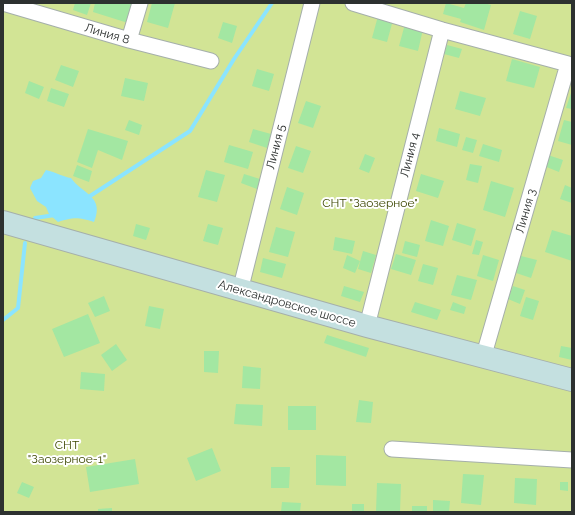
<!DOCTYPE html>
<meta charset="utf-8">
<style>
body{margin:0}
#map{position:relative;width:575px;height:515px;overflow:hidden;background:#edf7f3;font-family:Raleway,sans-serif}
canvas{display:block}
.frame{position:absolute;inset:0;border:4px solid #2d3130;pointer-events:none}
</style>
<div id="map">
<canvas width="575" height="515"></canvas>
<div class="frame"></div>
</div>
<script>
const ctx = document.querySelector('canvas').getContext('2d');
ctx.lineJoin = 'round';
function fill(path, color) { ctx.fillStyle = color; ctx.fill(path, 'evenodd'); }
function trace(path, color, width, dash) { ctx.strokeStyle = color; ctx.lineWidth = width; ctx.lineCap = dash ? 'butt' : 'round'; ctx.setLineDash(dash || []); ctx.stroke(path); }
function drawText(font, color, halo, rows, align = 'center') {
  ctx.font = font + ' Raleway,sans-serif'; ctx.lineWidth = 4; ctx.setLineDash([]); ctx.textBaseline = 'middle'; ctx.strokeStyle = halo; ctx.fillStyle = color; for (const [text, x, y, turn = 0] of rows) {
    ctx.save(); ctx.translate(x, y); ctx.rotate((+turn || 0) * Math.PI / 180); ctx.textAlign = isNaN(turn) ? turn : align; if (halo) ctx.strokeText(text, 0, 0); ctx.fillText(text, 0, 0); ctx.restore();
  }
}
const green = new Path2D(`
 M3,3h569v509h-569z`);
const water = new Path2D(`
 M46,170c10,2 17,7 25,8 11,16 34,18 23,44 -16,-5 -20,-5 -36,0l-9,-8 -3,-7 -9,-6 -7,-13 3,-7 8,-3z`);
const stream = new Path2D(`
 M87,198l103,-67 44,-72 38,-56
 M35,218l20,-3
 M3,320l15,-12 7,-65`);
const building = new Path2D(`
 M75,3h16l-4,12 -14,-5z
 M95,3h39l-6,20 -35,-11z
 M152,3h23l-7,25 -21,-6z
 M446,3l18,5 2,-5h18l7,2 -7,25 -24,-8 1,-3 -18,-5z
 M520,11l17,5 -7,23 -17,-5z
 M378,16l15,4 -6,22 -15,-4z
 M223,22l14,4 -5,17 -14,-5z
 M405,24l18,5 -5,22 -19,-5z
 M447,45l15,4 -3,9 -15,-4z
 M512,59l28,8 -6,21 -28,-7z
 M61,65l18,6 -6,16 -18,-7z
 M257,69l17,5 -5,17 -17,-5z
 M125,78l23,5 -4,18 -23,-5z
 M29,81l15,6 -5,12 -14,-6z
 M51,88l18,6 -5,13 -17,-6z
 M572,90v19l-6,-1z
 M460,91l26,7 -6,18 -25,-7z
 M306,101l15,5 -8,22 -15,-5z
 M129,120l13,5 -3,10 -14,-5z
 M564,120l8,2v23l-14,-4z
 M439,128l21,6 -3,13 -21,-6z
 M88,129l40,12 -6,19 -24,-10 -6,18 -15,-6z
 M253,129l18,5 -4,14 -18,-6z
 M466,137l11,3 -4,13 -11,-3z
 M483,144l19,6 -3,12 -20,-6z
 M229,145l24,7 -5,17 -24,-7z
 M296,146l15,5 -8,22 -15,-5z
 M365,154l10,4 -6,15 -10,-4z
 M548,155l15,5 -4,12 -15,-6z
 M470,164l12,2 -4,17 -12,-3z
 M77,165l15,6 -3,11 -16,-6z
 M206,170l19,5 -8,27 -19,-5z
 M244,174l16,5 -3,10 -16,-6z
 M421,174l23,7 -6,17 -22,-7z
 M491,181l23,7 -9,29 -22,-7z
 M565,185l7,3v15l-12,-4z
 M287,187l17,6 -7,22 -17,-6z
 M431,220l18,6 -6,20 -18,-5z
 M457,223l19,6 -5,17 -19,-6z
 M136,224l14,4 -4,12 -13,-4z
 M208,224l15,4 -5,17 -15,-4z
 M276,227l19,5 -7,25 -19,-5z
 M552,230l20,6v25l-27,-9z
 M335,237l20,4 -3,13 -19,-4z
 M476,240l7,2 -4,13 -7,-1z
 M405,241l15,4 -3,12 -15,-4z
 M363,251l13,4 -5,18 -13,-4z
 M396,254l20,6 -5,15 -20,-6z
 M347,255l13,6 -5,12 -12,-5z
 M483,255l16,5 -6,21 -16,-5z
 M521,256l16,4 -6,18 -15,-5z
 M263,258l23,6 -4,14 -22,-6z
 M423,264l15,4 -5,17 -15,-4z
 M457,275l20,5 -6,20 -20,-5z
 M344,286l20,6 -4,10 -19,-6z
 M513,286l12,4 -5,14 -12,-5z
 M104,296l6,15 -15,6 -7,-14z
 M526,297l13,4 -6,19 -13,-4z
 M415,302l26,8 -4,10 -26,-8z
 M453,302l13,5 -2,7 -14,-4z
 M149,306l15,3 -4,20 -15,-3z
 M88,314l12,29 -36,14 -12,-28z
 M327,335l42,13 -3,9 -42,-14z
 M116,344l11,16 -15,11 -11,-16z
 M561,346l11,2v12l-13,-3z
 M204,351h15l-1,22 -14,-1z
 M243,366l18,2 -1,21 -18,-1z
 M81,372l24,2 -1,17 -24,-2z
 M359,400l14,2 -2,21 -15,-1z
 M236,404l27,1 -1,21 -28,-2z
 M288,406h28v24h-28z
 M212,448l9,23 -25,10 -9,-23z
 M316,455l30,1v30l-30,-1z
 M135,459l4,25 -49,8 -4,-25z
 M271,467h19l-1,21h-18z
 M463,474l21,1 -3,30 -20,-2z
 M515,478l22,1 -1,26 -22,-2z
 M22,482l12,5 -5,11 -12,-5z
 M560,482h8v9l-8,-1z
 M377,483l24,1 -1,28h-24z
 M433,500l17,1 -1,11h-16z
 M282,502l19,1 -1,9h-19z
 M352,504h12v8h-12z
 M412,506h15v6h-15z
 M112,508v4h-14v-3z`);
const street = new Path2D(`
 M3,3l126,37 82,21
 M353,3l89,27 126,34 -85,294
 M129,40l11,-37
 M240,291l72,-288
 M367,326l75,-296
 M392,449l180,11`);
const secondary = new Path2D(`
 M3,222l364,104 205,54`);
const streetNames = [
 ["Линия 8",107,34,16],
 ["Линия 5",276,147,-76],
 ["Линия 4",410,155,-76],
 ["Линия 3",526,211,-74],
 ["Александровское шоссе",287,304,16]
];
const parkNames = [
 ["СНТ \"Заозерное\"",370,203],
 ["СНТ",67,445],
 ["\"Заозерное-1\"",67,459]
];
fill(green, '#d2e495');
fill(water, '#8be4ff');
trace(stream, '#8be4ff', 4);
fill(building, '#a3e7a2');
trace(street, '#a5afab', 17);
trace(secondary, '#a5afab', 24);
trace(street, '#fff', 15);
trace(secondary, '#c4e0e0', 22);
drawText('12px', '#2d3130', '#fff', streetNames);
drawText('12px', '#3c4600', '#fff', parkNames);
</script>
